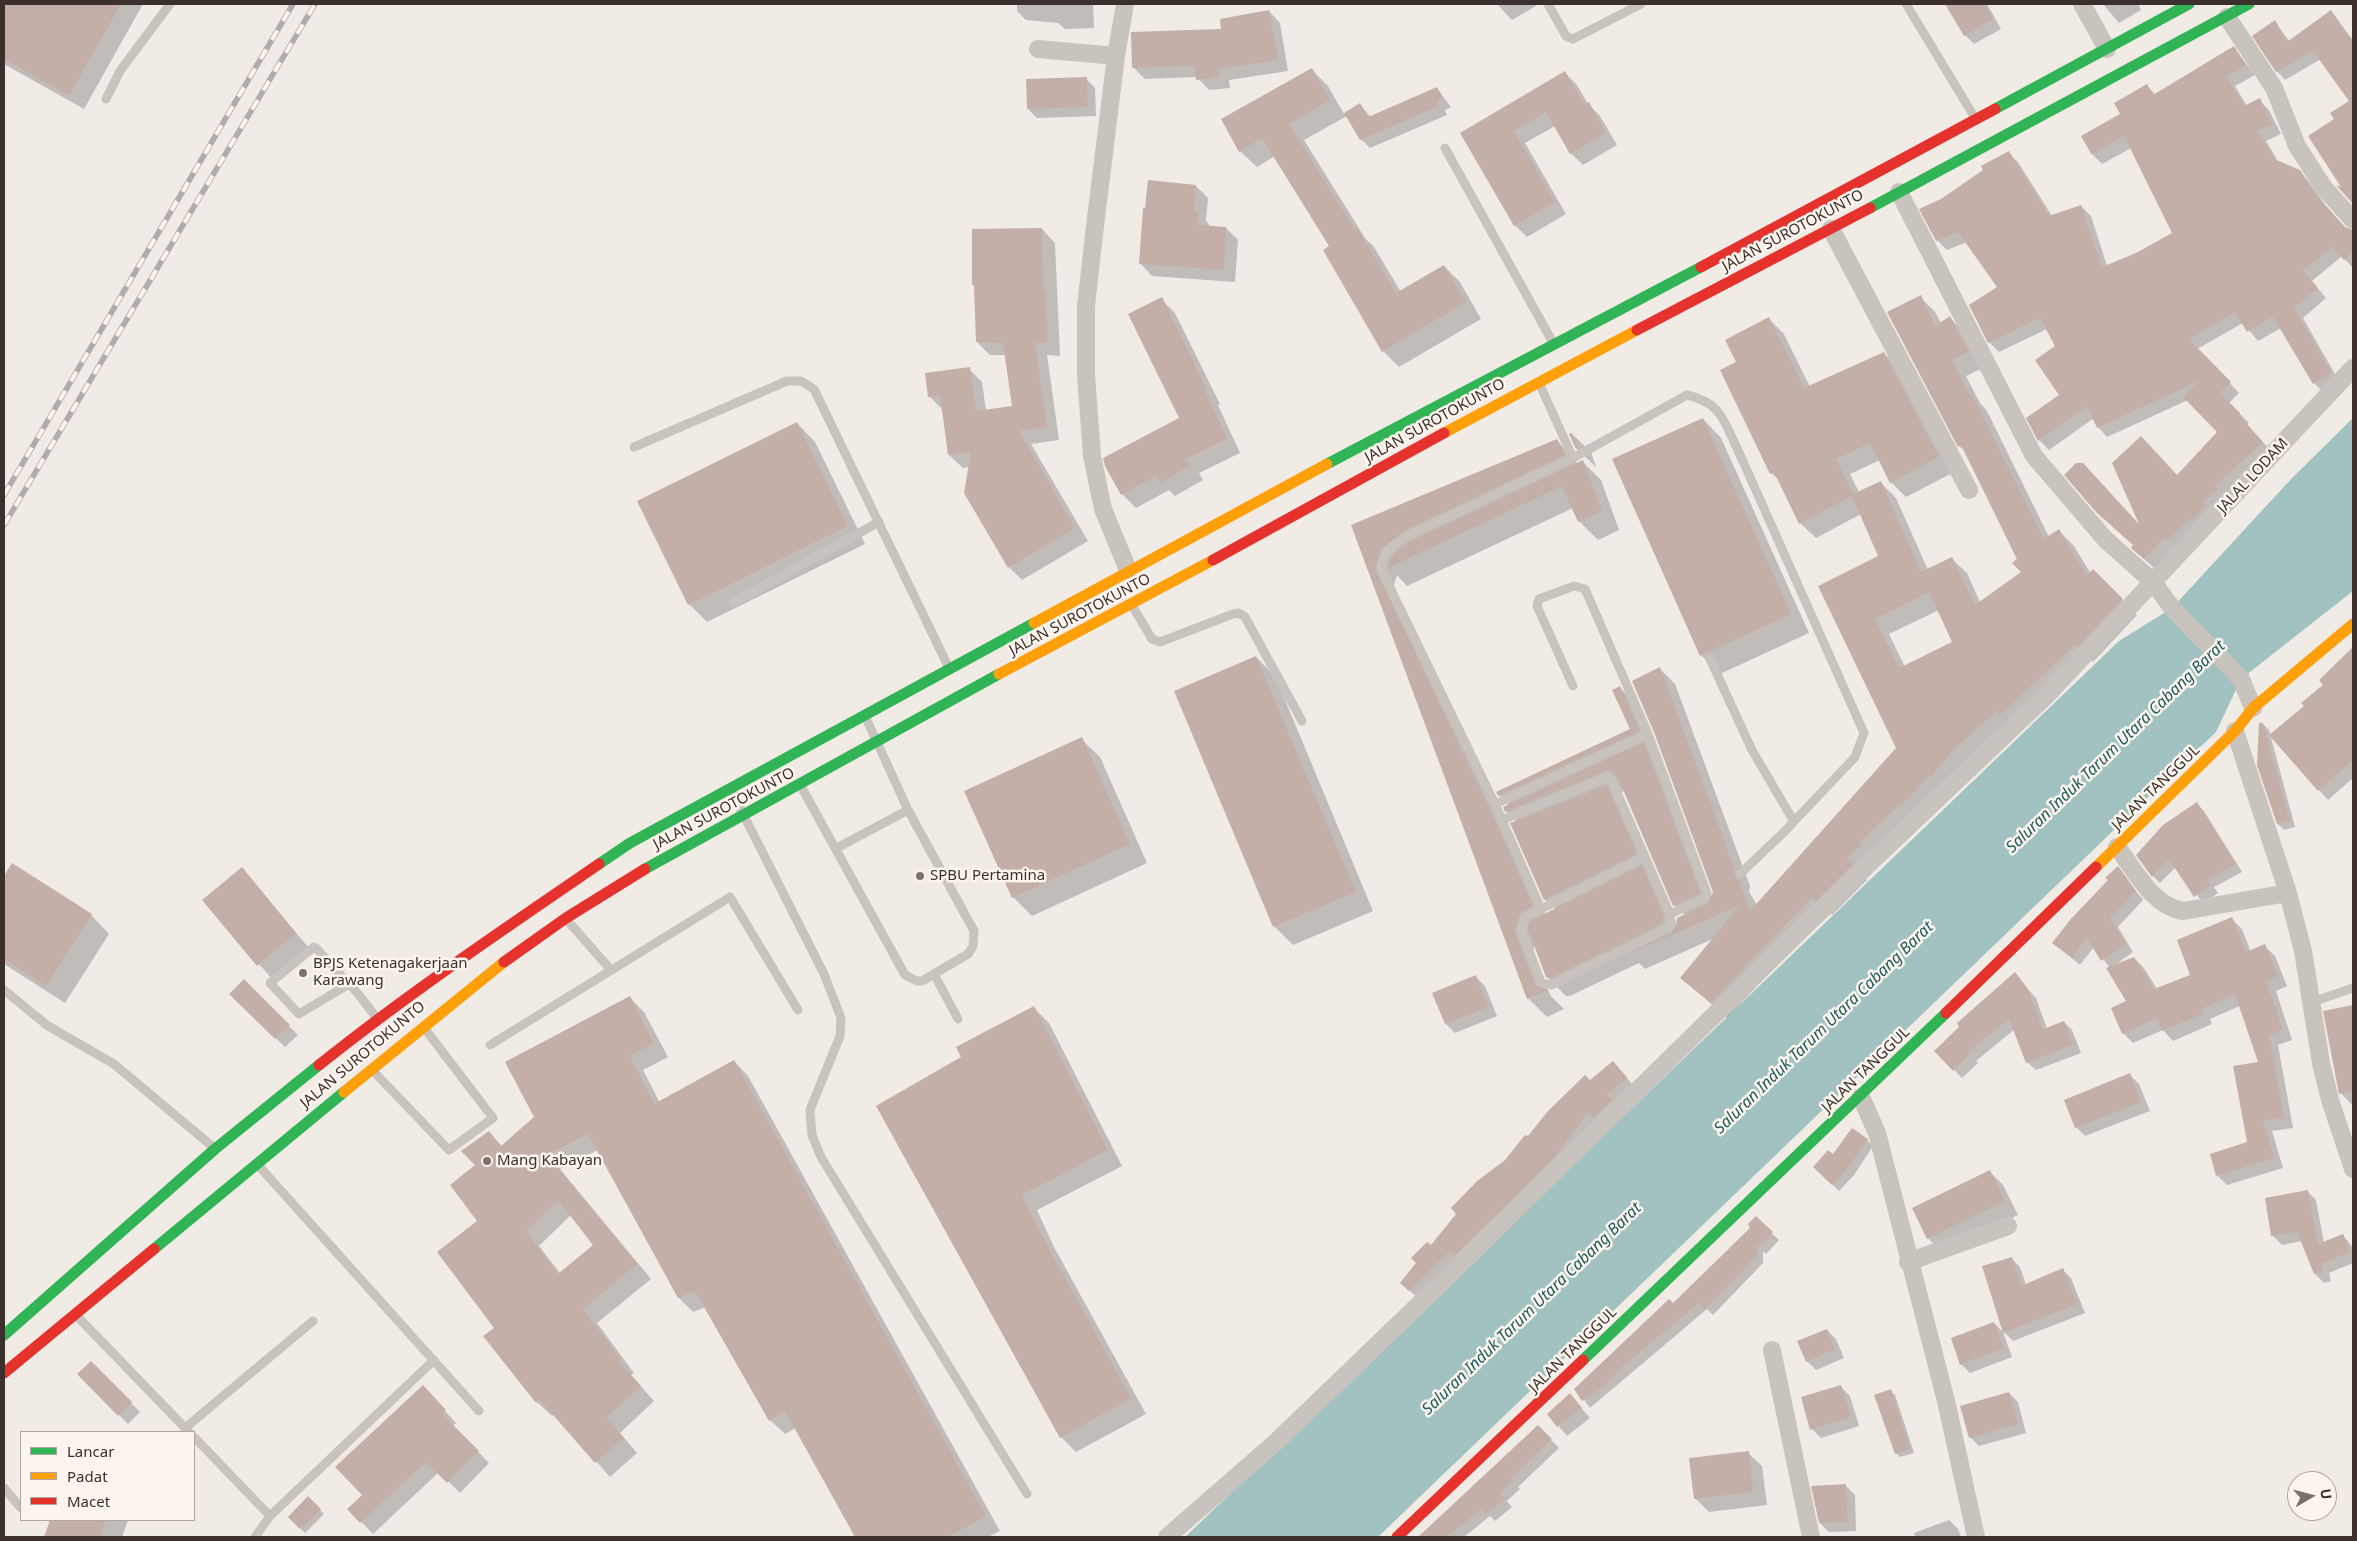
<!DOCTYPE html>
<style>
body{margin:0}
#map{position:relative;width:2357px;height:1541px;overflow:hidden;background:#f0ebe5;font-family:"Noto Sans",sans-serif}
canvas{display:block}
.frame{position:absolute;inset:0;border:5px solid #3b302b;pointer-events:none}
.legend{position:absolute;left:20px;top:1431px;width:175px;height:90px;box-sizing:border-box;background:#fbf5ee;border:1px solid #aea6a0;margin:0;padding:6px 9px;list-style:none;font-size:15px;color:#3b302b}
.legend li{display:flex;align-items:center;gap:10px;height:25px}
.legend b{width:25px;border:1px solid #aea6a0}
.north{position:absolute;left:2287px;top:1471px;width:50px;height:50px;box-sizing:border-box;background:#fbf5ee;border:1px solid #aea6a0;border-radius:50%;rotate:82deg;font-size:14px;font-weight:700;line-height:20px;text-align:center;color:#3b302b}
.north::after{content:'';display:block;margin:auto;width:18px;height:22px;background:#7a716c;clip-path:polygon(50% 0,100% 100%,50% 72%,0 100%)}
</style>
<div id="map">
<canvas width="2357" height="1541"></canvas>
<div class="frame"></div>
<ul class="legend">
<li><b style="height:6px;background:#30b455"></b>Lancar</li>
<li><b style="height:6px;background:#ff9f0a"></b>Padat</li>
<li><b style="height:6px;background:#e5322d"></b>Macet</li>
</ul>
<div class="north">U</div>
</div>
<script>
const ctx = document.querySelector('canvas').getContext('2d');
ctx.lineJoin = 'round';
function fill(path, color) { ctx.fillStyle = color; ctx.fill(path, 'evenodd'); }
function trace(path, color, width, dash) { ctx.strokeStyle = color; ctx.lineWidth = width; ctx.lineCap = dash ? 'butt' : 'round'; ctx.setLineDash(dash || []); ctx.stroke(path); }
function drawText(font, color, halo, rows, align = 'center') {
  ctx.font = font + ' "Noto Sans",sans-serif'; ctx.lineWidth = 5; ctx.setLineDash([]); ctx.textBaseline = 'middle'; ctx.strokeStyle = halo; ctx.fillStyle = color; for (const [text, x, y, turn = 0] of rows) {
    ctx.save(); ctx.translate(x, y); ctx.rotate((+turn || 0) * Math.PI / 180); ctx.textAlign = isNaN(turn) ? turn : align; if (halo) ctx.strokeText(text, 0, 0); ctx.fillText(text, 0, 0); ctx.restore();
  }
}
const water = new Path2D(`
 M2353,418v173l-112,88 -25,53 -838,805h-193l934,-896 53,-33 120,-130z`);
const shadow = new Path2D(`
 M4,4h139l-59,105 -80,-45z
 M1017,4h76l1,24 -29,1 -7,-6 -32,-3 -9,-9z
 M1497,4h38l1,2 -24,14z
 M1947,4h40l14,25 -27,15 -9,-9z
 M2103,4h35l3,6 -22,13z
 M1269,11l11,12 8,48 -59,9 1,8 -21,2 -12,-13 -52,2 -12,-12z
 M2331,12l22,28v66l-32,-47 -36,21 -8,-9 -23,-35 21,-14 15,20z
 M2234,48l21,27 -20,11 12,20 12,-6 10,10 12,24 -15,7 13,22 20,8 10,11 17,24 20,23 7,2v37l-11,-12 -30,25 14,17 -23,20 37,65 -17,9 -9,-9 -33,-55 -23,13 -15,-18 -46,26 42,44 -10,10 20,20 -2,2 25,27 -118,116 -22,-20 10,-20 35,-52 42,-44 -31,-32 -81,37 -9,-10 -4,-9 -45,32 -10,-10 -11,-22 32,-22 -3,-49 -10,-18 -48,23 -10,-10 9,-55 -31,-45 -20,8 -10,-10 4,-40 67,-47 10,9 34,54 29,-10 10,10 16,50 30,-12 37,-21 -43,-85 -29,16 -9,-9 29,-41 25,-28 9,9z
 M1312,70l16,16 16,28 16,-9 11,12 66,-28 14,18 -6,3 2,5 -77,33 -9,-9 -14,-23 -43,24 61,98 9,9 27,45 43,-26 16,16 21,37 -82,48 -16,-16 -52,-104 -56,-91 -18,11 -17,-16z
 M1565,73l12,12 11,19 12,12 17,29 -34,20 -12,-12 -16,-27 -30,17 41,71 -39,23 -12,-12 -53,-92z
 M1086,79l9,9 1,28 -59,2 -9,-9z
 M1196,186l12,12 -2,22 4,7 16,1 12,12 -3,42 -83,-6 -11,-12z
 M1042,229l13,14 5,113 -13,-1 12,85 -28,4 57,97 -66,39 -13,-13 -39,-100 -7,1 -14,-13 -7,-46 -13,-13 40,-27 13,13 4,29 27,-4 -7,-52h-16l-13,-13z
 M1920,297l15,15 6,11 9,-5 15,15 18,35 -17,8 14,27 7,8 62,126 10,-6 15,15 17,28 2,-3 44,44 -44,47 -2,-3 -229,215 5,6 -35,35 -4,-4 -101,107 -45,-40 33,-40 -70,31 -6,-6 -69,33h-4l-19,-19 -12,-33 -2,6 17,45 14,14 -17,8 -19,-19 -176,-472 205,-86 21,24 4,-3 19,19 18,50 -21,10 -19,-19 -6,-13 -166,78 -10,-11 -4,13 114,238 39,89 10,-5 -11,-10 -33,-76 5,-2 -11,-11 4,-5 -11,-11 133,-65 -12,-42 19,18 24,56 49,134 2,-4 -54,-223 15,15 75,202 -1,6 8,13 140,-157 -77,-162 60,-29 -19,-43 -45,24 -16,-15 -20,-42 -9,-8 -34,-110 32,-44 15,15 26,53 74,-34 15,16 55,103 -48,25 -15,-15 -11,-22 -30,14 9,18 22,-9 15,15 32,72 23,-12 16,15 13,29 43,-30 -57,-120 -7,-6zM1939,610l15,33 -49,24 -16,-33zM1624,791l50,114 11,10 -7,11 -63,-131z
 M1161,299l14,14 45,91 -2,1 22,48 -41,20 4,7 -28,16 -6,-6 -33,18 -14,-14 59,-76z
 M1703,419l18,19 88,195 -89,41 -19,-19z
 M797,423l18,19 50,102 -158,78 -18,-18z
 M1572,434l19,18 5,15 -19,-18z
 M2353,650v128l-25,22 -9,-10 -14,-84 20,-21 -5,-5z
 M1256,657l19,19 98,235 -80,34 -19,-19z
 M2263,724l6,6 26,97 -11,3 -6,-6z
 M1081,739l19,18 47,106 -115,53 -19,-19z
 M2197,804l7,7 38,61 -28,15 4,6 -15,10 -27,-36 -16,16 -7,-7z
 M12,865l79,50 18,19 -44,69 -61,-39v-86z
 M2118,868l25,32 -25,27 15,25 -18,13 19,-7 10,10 13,21 35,-14 40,-56 10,10 9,23 14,-6 10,10 12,30 -11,5 16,49 -14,5 15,83 -21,3 11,37 -56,17 -10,-10 32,-32 10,-80 -19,-57 -30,13 2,5 -39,17 -10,-11 -30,13 -10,-10 4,-31 -17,-34 -16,-21 -14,18 -26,-22 56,-63z
 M242,869l67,79 -37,31 -68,-79z
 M2014,974l22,24 11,31 17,-7 8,8 9,23 -45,17 -9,-8 -12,-33 -39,32 2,2 -16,15 -26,-27z
 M1476,977l9,9 12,30 -42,17 -9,-9z
 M244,981l54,54 -13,12 -54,-53z
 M630,998l14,14 24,45 -25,13 17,33 74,-42 14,15 252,455 -12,6h-132l-60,-109 -11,6 -15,-14 -64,-113 -13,5 -14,-14 -81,-148 -38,19 91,110 -54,44 37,50 -3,2 23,26 -34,32 17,20 -27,24 -56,-63 -2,2 -15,-14 -41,-74 -17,-107 -3,-56 13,-32 13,13 33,-29zM571,1215l24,30 -35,28 -21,-27z
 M2353,1006v100l-12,-13 -16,-81z
 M1034,1008l15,15 73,143 -85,44 17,37 92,167 -70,38 -15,-15 -98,-380z
 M1621,1070l13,17 -216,211 -8,-7 -8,-9 104,-121 84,-79z
 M2130,1075l9,9 11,27 -65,25 -9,-9z
 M1867,1140l6,6 -19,29 -15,16 -25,-24z
 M1989,1171l14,14 15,30 -76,37 -14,-14z
 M2307,1191l9,9 8,43 19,-8 10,13v15l-24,10 2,8 -7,2 -9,-9 -13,-33 -20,4 -9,-9z
 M1756,1218l23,22 -13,14 -3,-3v12l-50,52 -6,-6 -117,99 -14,-19 98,-84 77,-76z
 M2011,1258l9,9 6,18 36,-16 9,9 14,35 -72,28 -9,-9z
 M1994,1323l9,9 9,25 -42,16 -9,-9z
 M1827,1330l9,9 8,19 -28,12 -9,-9z
 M91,1362l49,50 -12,12 -49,-50z
 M1841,1387l9,9 9,30 -38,12 -9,-9z
 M1890,1391l5,4 19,58 -14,4 -4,-4z
 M2009,1393l9,9 8,31 -47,13 -9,-9z
 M1570,1395l20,23 -23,18 -18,-21z
 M434,1399l22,24 -3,3 36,37 -29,30 -21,-21 -66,62 -24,-25 14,-14z
 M1538,1427l21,21 -41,39 2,2 -13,12 5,6 -17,14 -5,-5 -26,21h-44z
 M1748,1453l14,13 5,39 -58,7 -14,-14z
 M1846,1486l9,9 1,36 -27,1 -9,-9z
 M308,1498l16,16 -19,19 -16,-16z
 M60,1520h68l-6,17h-77l4,-10 8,3z
 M1949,1520l9,9 3,8h-46l-1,-4z`);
const building = new Path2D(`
 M4,4h117l-52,92 -65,-37z
 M1945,4h39l9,15 -29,17z
 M1269,10l9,50 -60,9 1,8 -23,3 -2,-14 -62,2 -1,-36 90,-3 -1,-10z
 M2331,10l22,32v162l-17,-19 5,2 -33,-51 26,-17 -4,-6 19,-12 -36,-50 -37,21 -24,-36 23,-16 12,22z
 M2234,46l12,19 -20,11 18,30 16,-8 12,26 -15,7 17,28 26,11 16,25 29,32 8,3v21l-9,9 -12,-13 -29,24 15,17 -24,20 37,65 -18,11 -40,-67 -26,15 -12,-20 -46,27 42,43 -11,11 20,20 -1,2 24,27 -48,44 3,3 -15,13 4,3 -14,15 -2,-2 -24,22 -2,-2 -21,21 -13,-11 2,-3 -37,-33 -32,-37 12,-12h7l56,61 -27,-61 29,-27 36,39 40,-43 -34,-35 18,-17 -104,48 -10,-22 -49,35 -12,-23 33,-23 -24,-35 20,-14 -15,-28 -52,25 -19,-38 28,-18 -39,-55 -22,9 -17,-32 22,-10 42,-29 -2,-4 28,-15 40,65 32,-11 21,62 34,-14 36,-20 -48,-97 -32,19 -11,-19 39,-22 -6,-11 33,-19 6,11z
 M1312,68l18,32 -41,24 67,107 2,-2 38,64 48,-28 22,37 -84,50 -59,-102 6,-4 -67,-108 -23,14 -18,-33z
 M1565,71l20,34 4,-3 17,31 -36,21 -24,-42 -32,19 41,71 -41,24 -54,-93z
 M1087,77l1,30 -61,2 -1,-30z
 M1437,87l6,10 -6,4 2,5 -79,34 -16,-27 16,-10 8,14z
 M1148,180l48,5 -2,26 5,1 -1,13 28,2 -2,43 -85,-6 4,-56h2z
 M1042,228l1,62h3l1,53h-12l12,84 -28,4 56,97 -67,40 -44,-75 7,-41 -23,3 -8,-60 -12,2 -3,-24 45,-6 6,44 36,-5 -9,-63 -27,-1 -2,-57h-2v-56z
 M1921,295l14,31 15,-10 19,36 -17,8 17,35 3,-1 72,145 15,-10 28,47 6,-7 30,30 -46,48 -2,-2 -75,70 -3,-4 -42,37 -24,29 -2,-1 -27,29 -2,-1 -40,38 2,2 -15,14 6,6 -37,37 -4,-4 -101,106 -31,-25 60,-73 -111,49 42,-21 6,-8v-7l31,-15 5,-11 -59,-160 -22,-51 28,-14 75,203 -1,6 5,4 11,31 146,-163 -78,-162 60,-30 -26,-60 -53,28 -25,-52 -4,2 -50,-104 16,-8 -11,-22 44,-23 35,71 80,-36 55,105 -49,26 -20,-40 -34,16 17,35 28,-13 40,91 31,-15 23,48 46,-33 -9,-9 5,-4 -56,-114 -3,2 -71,-135zM1929,592l23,50 -53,26 -24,-49z
 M1162,297l45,93 -2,1 22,48 -41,20 4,7 -30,17 -4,-7 -35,19 -16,-29 -2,-8 76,-40 -51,-104z
 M1703,418l88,196 -91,42 -88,-197z
 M797,422l51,104 -160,79 -51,-104z
 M1572,433l6,15 -2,1 -7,-15z
 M1557,439l8,16 -163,77 -21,18 -6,18 114,239 44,99 -13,7 -5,18 20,54 12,5 -20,9 -176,-474z
 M1583,460l19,51 -24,11 -16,-36 -174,82 5,-14 15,-12z
 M2353,647v113l-35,31 -49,-56 35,-29 -3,-3 22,-18 -4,-5z
 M1256,656l100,236 -83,35 -99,-236z
 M1620,686l20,45 -142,65 -2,-4 134,-63 -18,-39z
 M2259,723h4l27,98 -13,3 -20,-59z
 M1082,737l48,107 -118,54 -48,-107z
 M1644,742l56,151 -27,13 -55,-128 -6,-6 -6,-1 -101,41 -2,-5z
 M1607,785l30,69 -93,46 -34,-77z
 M2197,802l39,62 -29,16 4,5 -17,12 -25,-38 -17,18 -16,-22 27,-30z
 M12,863l80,51 -46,72 -42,-27v-83z
 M1642,865l22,51 -1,7 -112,55 -5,-1 -18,-48 2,-8z
 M2118,866l18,25 -26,27 16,26 -25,17 -14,-23 -15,20 -20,-15 18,-23 38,-40 -3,-2z
 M242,867l54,66 -39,33 -55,-66z
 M2232,917l14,35 19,-8 13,32 -12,5 17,49 -14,5 15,83 -21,3 11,37 -58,18 -6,-22 37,-12 -14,-76 25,-4 -23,-68 -34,15 2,5 -41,17 -5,-13 -35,16 -11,-26 15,-7 -20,-33 28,-11 20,32 36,-14 -13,-35z
 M2015,972l13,17 15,40 21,-8 9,24 -47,18 -17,-44 -41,33 2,2 -17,17 -19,-20 25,-24 -2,-4z
 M1476,975l12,32 -43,17 -13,-31z
 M244,979l46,46 -15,14 -46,-45z
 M630,996l24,47 -24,13 24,48 80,-44 252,456 -38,21h-93l-70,-126 -16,10 -74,-130 -17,7 -90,-164 -41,21 90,109 -54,45 37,50 -2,1 23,26 -35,32 18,20 -29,25 -55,-63 -4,3 -53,-67 11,-8 -57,-76 40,-31 -27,-36 25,-20 -14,-14 28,-20 12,15 33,-29 -29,-55zM558,1200l35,45 -35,29 -32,-43z
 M2353,1005v86l-14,3 -16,-83z
 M1034,1006l74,144 -86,45 17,35 92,168 -71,40 -184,-332 85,-49 -5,-10z
 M1613,1061l14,17 -20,17 5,5 -18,18 -6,-6 -34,46 -99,97 -5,-4 -41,40 -9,-8 16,-20 -5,-5 16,-16 4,3 25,-31 -5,-6 26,-27 28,-21 20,-25 3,1 20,-25 37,-36 5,5z
 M2130,1073l11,29 -66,26 -11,-28z
 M1852,1128l16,11 -20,29 -16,17 -19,-18 15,-17 5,4z
 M1990,1170l15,31 -78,38 -15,-31z
 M2308,1190l10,54 25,-10 7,18 -29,12 2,8 -9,2 -17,-42 -26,4 -6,-38z
 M1756,1216l17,16 -15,16 -2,-4 1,11 -22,24 -30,30 -6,-6 -76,63 -21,22 -20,13 -8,-12 95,-90 4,4 77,-75 -2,-4z
 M2012,1257l9,29 42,-18 14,36 -74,29 -21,-67z
 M1994,1322l10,26 -44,17 -9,-27z
 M1827,1329l8,20 -29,13 -9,-21z
 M91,1361l41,41 -14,14 -41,-42z
 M423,1385l23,25 -4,4 37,37 -32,32 -21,-21 -66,61 -13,-14 15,-14 -27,-28z
 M1841,1385l10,32 -41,13 -9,-33z
 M1891,1389l19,60 -15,5 -21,-59z
 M2009,1392l9,32 -49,14 -9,-32z
 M1570,1393l12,15 -25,19 -10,-13z
 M1538,1425l14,14 -41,39 2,3 -13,12 5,5 -19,16 -4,-5 -36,28h-28z
 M1749,1451l4,41 -59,7 -5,-41z
 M1846,1484l2,38 -29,1 -8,-37z
 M308,1496l13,13 -21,20 -12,-12z
 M50,1520h56l-6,17h-56z`);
const lane = new Path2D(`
 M1548,4l18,32 7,3 68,-35
 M1906,4l69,114
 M106,99l14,-28 50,-67
 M1445,148l107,193
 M1539,383l34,75
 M634,447l153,-66h14l13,8 135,279
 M734,602l145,-80
 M1133,607l19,32 8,3 73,-28 6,-1 6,4 57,104
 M1710,659l42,91 41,70
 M1573,686l-36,-80 2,-7 35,-13 11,3 63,145 -153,70 -114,-235c1,-17 11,-23 24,-32l168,-79 114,-63c34,8 36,24 50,53l127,285 -9,24 -71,75 -44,42
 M1648,734l59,159 -2,5 -35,16
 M802,788l103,187 12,6h5l46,-27 5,-8 1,-15 -66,-121 -42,-92
 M732,792l92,182 17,44 -1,18 -30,74 2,25 9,22 206,337
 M1495,804l46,105
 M1502,820l106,-43 4,4 58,133 1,8 -3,6 -116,57 -11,-2 -20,-54 4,-12 120,-60
 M837,848l71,-38
 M567,920l44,50
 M934,974l24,45
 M349,984l-50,30 -29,-31 44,-36 2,1 43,47 17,22
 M4,990l44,36 66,38 99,83
 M2312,1002l41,-14
 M490,1045l240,-148 68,113
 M374,1072l75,78 44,-32 -68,-89
 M258,1165l221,246
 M76,1315l113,117
 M185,1428l128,-107
 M194,1437l76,79
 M4,1488l17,20
 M255,1537l15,-21 164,-156`);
const street = new Path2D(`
 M1125,4l-9,52 -21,170 -9,80v69l6,81 11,53 25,61
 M2082,4l25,45
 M2227,17l47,71 23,58 27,42 29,32
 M1038,49l78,7
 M1899,192l135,264 71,83 49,44 18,25 69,71 12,29
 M1831,229l138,261
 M2235,731l53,162 15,58 18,112 9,37 23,69
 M2117,847c18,23 35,59 66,64l105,-18
 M1861,1097l16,36 69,268 30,136
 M1908,1262l100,-36
 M1772,1350l39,187
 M1167,1537l109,-95 161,-155 417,-409 192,-182 307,-328`);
const fast = new Path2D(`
 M1995,109l194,-105
 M1870,208l379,-204
 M1327,464l374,-197
 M599,864l31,-21 404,-220
 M645,869l354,-195
 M154,1249l190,-157
 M4,1335l211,-186 104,-84
 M1583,1360l363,-347`);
const slow = new Path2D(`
 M1444,433l193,-103
 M1034,623l293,-159
 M999,674l214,-114
 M2096,867l139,-136 18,-23 100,-84
 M344,1092l160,-130`);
const jam = new Path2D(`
 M1701,267l294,-158
 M1637,330l233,-122
 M1213,560l231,-127
 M504,962l62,-44 79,-49
 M1946,1013l150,-146
 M319,1065c90,-72 185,-136 280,-201
 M4,1373l150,-124
 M1397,1537l186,-177`);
const rail = new Path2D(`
 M4,495l289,-491
 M4,525l311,-521`);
const markers = [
 [920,876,5,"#7a716c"],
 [303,973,5,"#7a716c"],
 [487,1161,5,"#7a716c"]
];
const streetNames = [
 ["JALAN SUROTOKUNTO",1793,231,-28],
 ["JALAN SUROTOKUNTO",1435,421,-29],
 ["JALAL LODAM",2253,476,-47],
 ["JALAN SUROTOKUNTO",1080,615,-28],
 ["JALAN TANGGUL",2156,788,-44],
 ["JALAN SUROTOKUNTO",724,809,-28],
 ["JALAN SUROTOKUNTO",363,1055,-40],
 ["JALAN TANGGUL",1866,1070,-44],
 ["JALAN TANGGUL",1573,1350,-44]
];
const poiNames = [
 ["SPBU Pertamina",930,876],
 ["BPJS Ketenagakerjaan",313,964],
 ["Karawang",313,981],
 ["Mang Kabayan",497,1161]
];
const waterNames = [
 ["Saluran Induk Tarum Utara Cabang Barat",2116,747,-44],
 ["Saluran Induk Tarum Utara Cabang Barat",1824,1028,-44],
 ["Saluran Induk Tarum Utara Cabang Barat",1532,1309,-44]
];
fill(water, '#a1c2c1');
fill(shadow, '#0003');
fill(building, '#c3afa7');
trace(lane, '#c9c3be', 9);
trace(street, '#c9c3be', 18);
trace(fast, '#30b455', 11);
trace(slow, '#ff9f0a', 11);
trace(jam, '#e5322d', 11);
trace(rail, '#b1aca8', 5.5);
trace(rail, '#fbf5ee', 4, [11]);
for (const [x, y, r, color] of markers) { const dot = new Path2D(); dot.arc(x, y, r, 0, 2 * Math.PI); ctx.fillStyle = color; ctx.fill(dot); trace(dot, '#fbf5ee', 2); }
drawText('15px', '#3b302b', '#fbf5ee', streetNames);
drawText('15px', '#3b302b', '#fbf5ee', poiNames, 'left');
drawText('italic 16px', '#1f5a5e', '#fbf5ee', waterNames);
</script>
